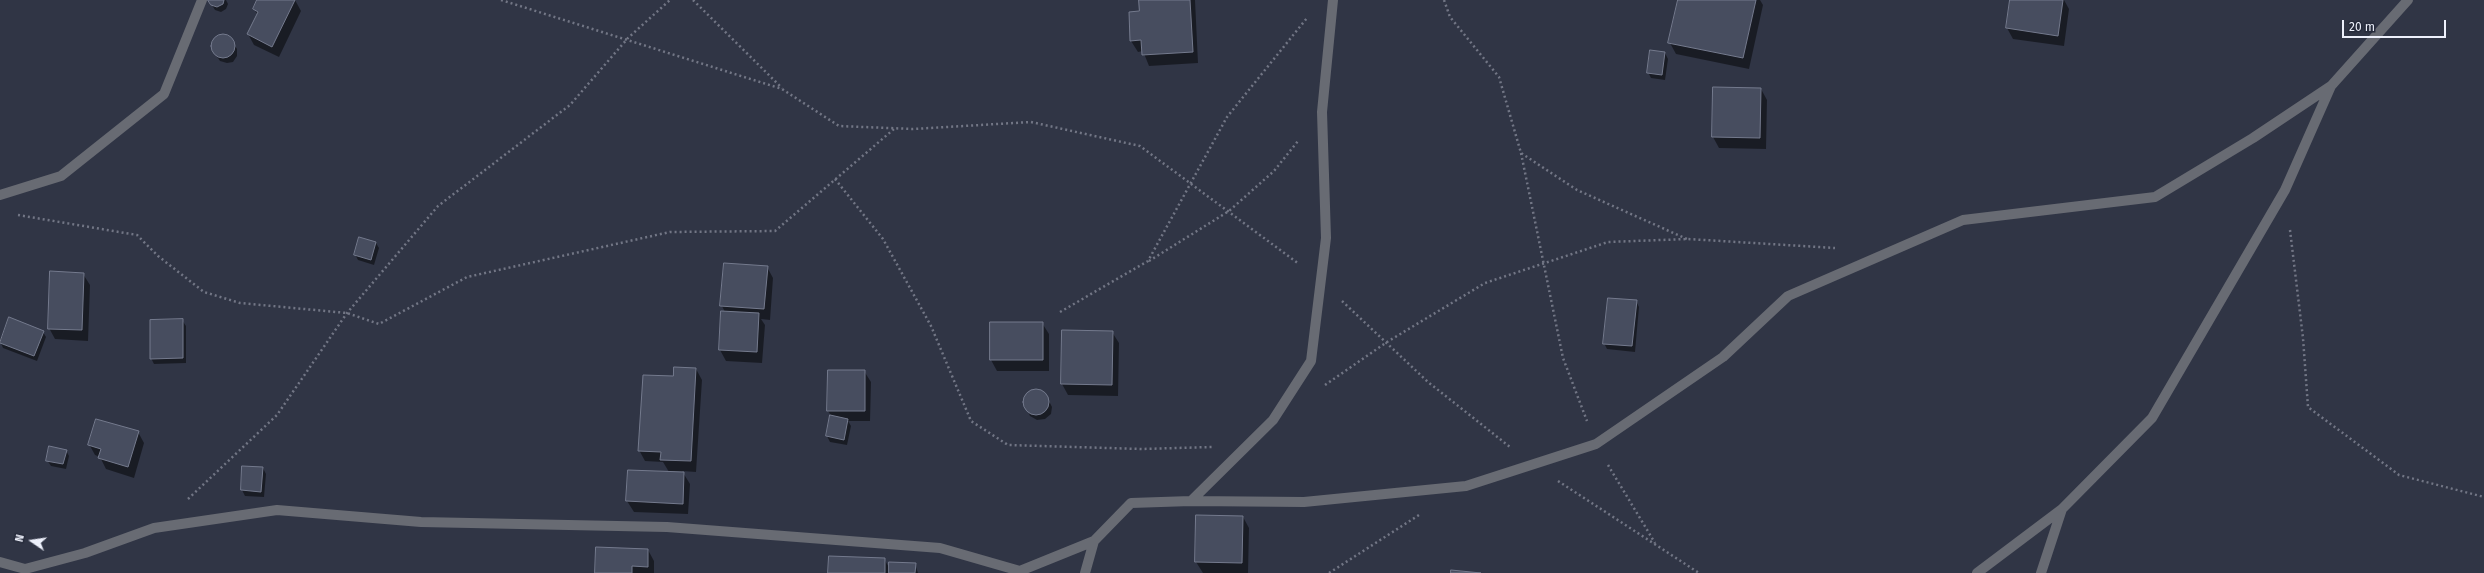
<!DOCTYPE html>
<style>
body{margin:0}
#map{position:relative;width:2484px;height:573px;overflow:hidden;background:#303545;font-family:"Fira Sans",sans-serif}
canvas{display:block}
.north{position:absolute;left:12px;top:521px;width:40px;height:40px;-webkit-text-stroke:3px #262b3b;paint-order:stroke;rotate:283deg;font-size:11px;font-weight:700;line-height:16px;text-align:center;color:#edf0fb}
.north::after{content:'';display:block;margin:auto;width:14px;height:18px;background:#edf0fb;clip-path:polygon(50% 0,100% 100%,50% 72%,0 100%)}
.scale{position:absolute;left:2342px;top:20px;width:104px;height:18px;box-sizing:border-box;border:2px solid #edf0fb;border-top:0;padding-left:5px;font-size:12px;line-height:14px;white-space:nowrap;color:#edf0fb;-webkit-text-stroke:3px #262b3b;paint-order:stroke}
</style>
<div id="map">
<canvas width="2484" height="573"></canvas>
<div class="north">N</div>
<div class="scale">20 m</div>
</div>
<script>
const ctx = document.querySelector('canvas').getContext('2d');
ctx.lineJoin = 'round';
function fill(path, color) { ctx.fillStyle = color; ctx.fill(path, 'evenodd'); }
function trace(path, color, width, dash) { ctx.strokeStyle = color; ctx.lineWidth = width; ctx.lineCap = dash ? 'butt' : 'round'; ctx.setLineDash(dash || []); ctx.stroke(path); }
const shadow = new Path2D(`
 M209,0h17l2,4 -2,5 -5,3 -6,-2z
 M258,0h37l6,11 -22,46 -25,-12 -6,-11 10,-19 -4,-6z
 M1140,0h55l3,63 -49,3 -6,-15 -5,1 -7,-11 10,-29z
 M1679,0h81l3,5 -14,64 -73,-15 -6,-11z
 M2011,0h53l5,9 -5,37 -51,-7 -6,-11z
 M223,35l6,2 8,12v7l-4,6 -6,1 -7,-2 -8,-12v-6z
 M1665,53l3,6 -3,21 -14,-2 -3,-6z
 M1714,88l47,1 6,11 -1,49 -47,-1 -6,-11z
 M376,243l3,5 -5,17 -16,-5 -3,-6z
 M767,267l6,11 -3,42 -9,-1 4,6 -3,38 -36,-2 -6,-11 5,-38 -3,-6z
 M83,274l7,11 -2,56 -33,-2 -6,-11z
 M1636,301l3,6 -4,45 -28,-3 -3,-6z
 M9,318l34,14 3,5 -9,24 -34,-13 -3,-7z
 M182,320l4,6v37l-32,1 -3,-6z
 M1042,323l7,11v37h-52l-6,-11z
 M1112,332l7,11 -1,53 -50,-1 -6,-11z
 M696,369l6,11 -6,92 -14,-1 8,13 -2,30 -54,-2 -7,-11 42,-29 -6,-10 -18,-1 -6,-11 35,-73z
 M864,371l7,11 -1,39h-22l3,5 -4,19 -17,-3 -3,-6 5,-19 -4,-6z
 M1039,389l6,4 7,14 -1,7 -6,5 -8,1 -7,-4 -6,-14 1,-7 6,-5z
 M138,432l6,11 -10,35 -28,-9 -6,-12 -5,-2 -6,-11z
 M66,450l3,6 -3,13 -15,-3 -4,-6z
 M243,467l20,1 3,6 -2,23 -19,-1 -3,-6z
 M1197,516l46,1 6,11 -1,45h-45l-7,-11z
 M648,550l6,11v12h-58z
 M884,559l6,10 25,-5 3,9h-89z`);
const building = new Path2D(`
 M208,0h16l-1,4 -6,3 -6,-2z
 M257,0h38l-23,47 -25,-13 11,-22 -5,-3z
 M1139,0h51l3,52 -51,3 -1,-15 -11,1 -1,-29 10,-1z
 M1678,0h78l-13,58 -75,-15z
 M2010,0h53l-5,36 -52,-8z
 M211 46a12 12 0 1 1 24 0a12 12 0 1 1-24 0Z
 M1650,50l15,2 -3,23 -15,-2z
 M1713,87l48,1 -1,50 -48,-1z
 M359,237l17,5 -5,18 -17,-5z
 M724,263l44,3 -4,43 -44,-3z
 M50,271l34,2 -2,57 -34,-1z
 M1608,298l29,2 -5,46 -29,-2z
 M721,311l38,2 -2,39 -38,-2z
 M9,317l35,14 -10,25 -34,-13z
 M183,319v39l-33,1v-39z
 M990,322h53v38h-53z
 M1062,330l51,1 -1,54 -51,-1z
 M674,367l22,1 -5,93 -31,-1 1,-8 -23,-1 5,-76 30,1z
 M828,370h37v41h-38z
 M1023 402a13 13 0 1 1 26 0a13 13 0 1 1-26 0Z
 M830,415l18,4 -4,21 -18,-4z
 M96,419l43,12 -11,36 -30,-9 3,-9 -13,-4z
 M49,446l18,4 -4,14 -17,-3z
 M242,466l21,1 -2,25 -20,-2z
 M628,470l56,2 -1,32 -57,-3z
 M1196,515l47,1 -1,47 -47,-1z
 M596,547l52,2v18l-16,-1v7h-37z
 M829,556l56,2v15h-57z
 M889,562l27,1 -1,10h-26z
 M1451,570l30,3h-30z`);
const path = new Path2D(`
 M501,0l281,89 57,37 74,3 118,-7 109,24 159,118
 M693,0l89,88
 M1444,0l6,17 49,60 22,76 56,37 110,49
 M1521,153l42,205 24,63
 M835,179l48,60 48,87 40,95 37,24 134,4 70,-2
 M18,215l119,20 21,21 46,36 36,11 107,10 32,11 88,-47 203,-45 105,-1 119,-102
 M2290,230l13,108 5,69 91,68 85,22
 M1149,261l80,-50 45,-40 24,-30
 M1342,301l86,81 82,65
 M1060,312l88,-51 79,-144 80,-99
 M1325,385l62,-43 98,-59 123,-41 80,-3 147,9
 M1608,465l47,78
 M1558,481l141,92
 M188,499l89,-84 70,-102 91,-107 132,-101 58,-67 42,-38
 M1329,573l90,-58`);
const minor = new Path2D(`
 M0,195l61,-19 103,-82 38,-94
 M1191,501l113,1 162,-16 130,-42 127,-87 65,-61 175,-76 192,-23 98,-59 78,-52
 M0,562l25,7 60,-16 69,-25 123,-18 144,12 246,5 273,21 80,23 74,-30
 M1085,573l9,-32 37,-38 60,-2 82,-81 38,-59 15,-123 -4,-126 11,-112
 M1977,573l85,-64 90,-91 133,-228 46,-104 77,-86
 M2041,573l21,-64`);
fill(shadow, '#0007');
fill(building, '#474d5f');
trace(building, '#747a8d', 1);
trace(path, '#727685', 2.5, [2, 3]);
trace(minor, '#686b73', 10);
</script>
